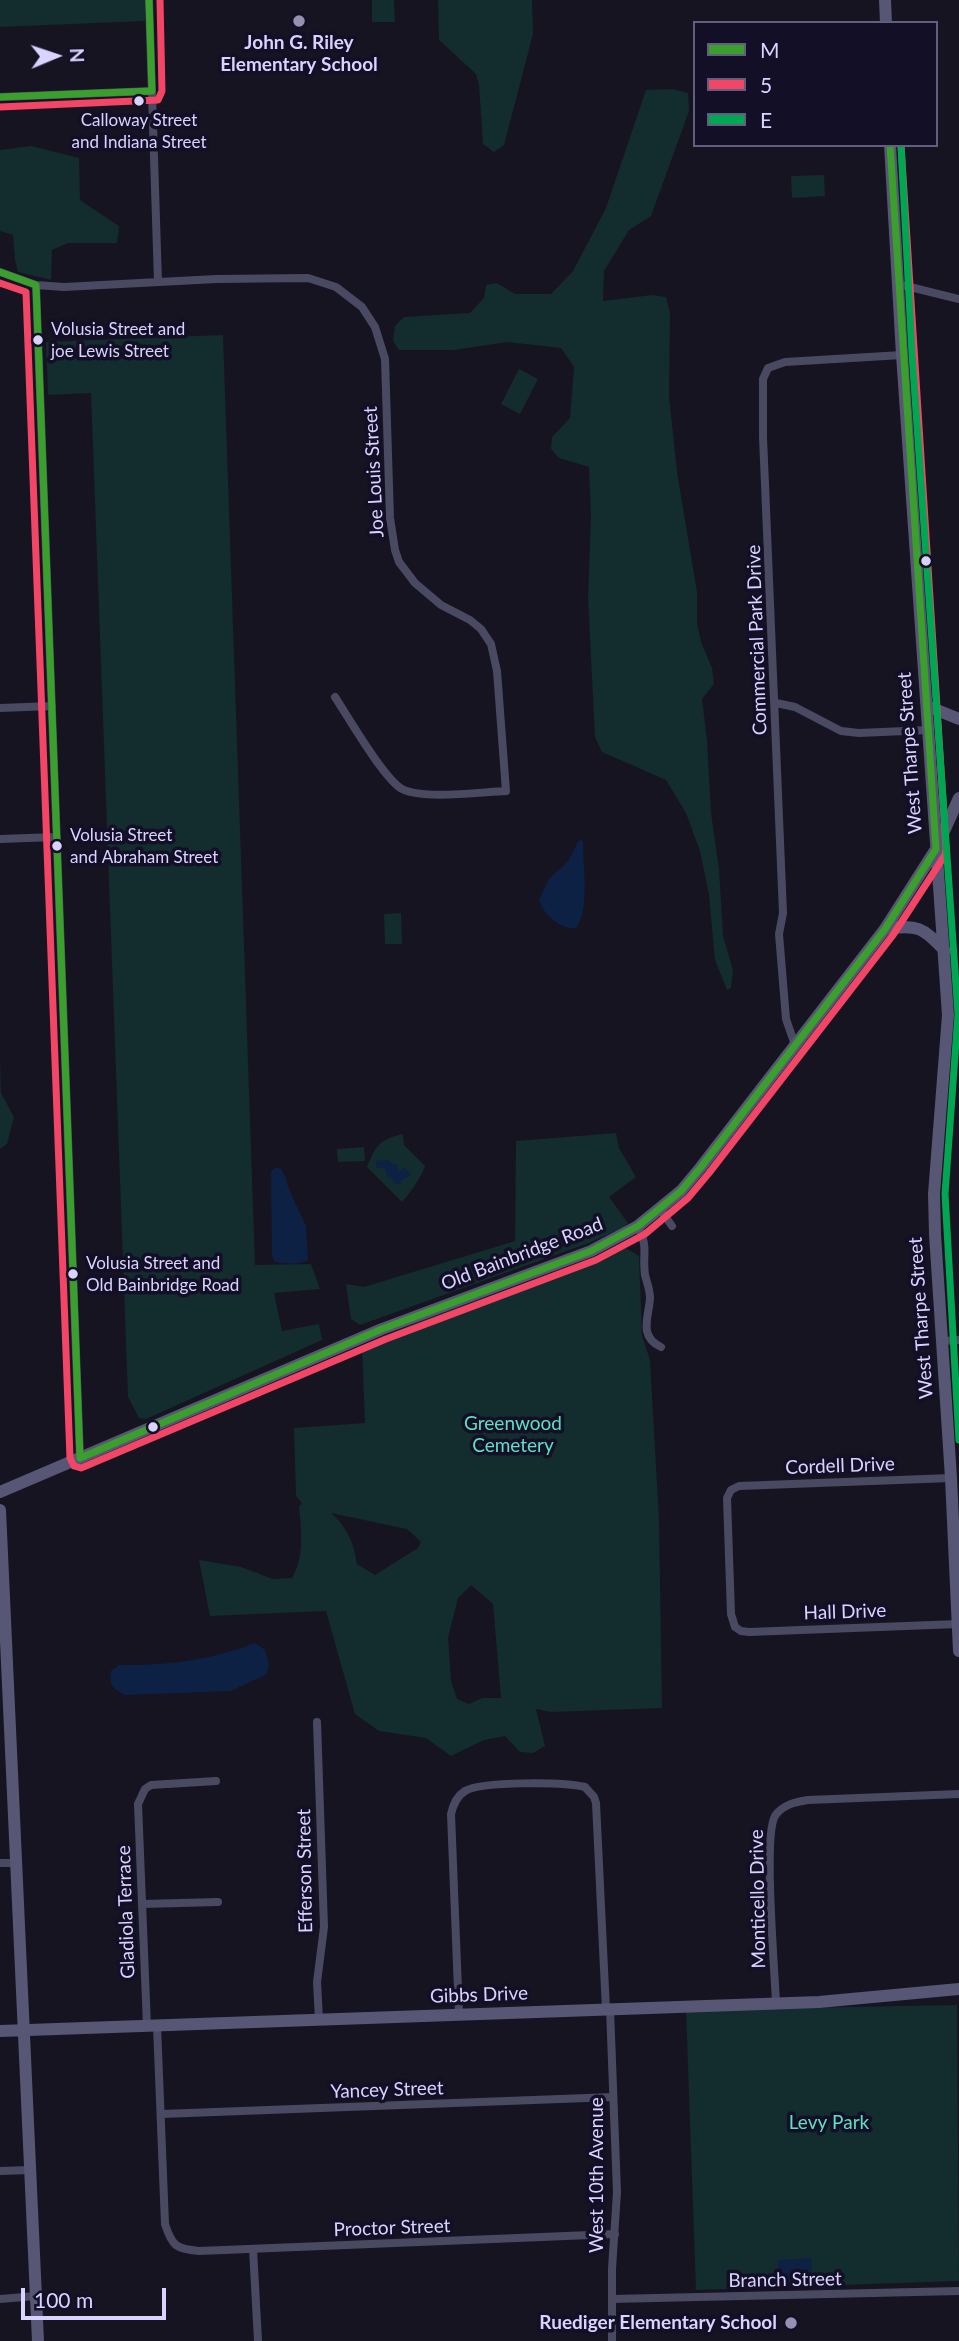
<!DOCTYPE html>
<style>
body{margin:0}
#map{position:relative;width:959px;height:2341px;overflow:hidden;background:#161421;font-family:Lato,sans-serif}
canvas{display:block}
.legend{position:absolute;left:693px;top:21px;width:245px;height:126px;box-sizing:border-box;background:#130f26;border:2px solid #625e7d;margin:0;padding:9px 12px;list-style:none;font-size:21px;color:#d9d4ff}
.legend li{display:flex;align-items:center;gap:14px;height:35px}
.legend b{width:35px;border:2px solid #625e7d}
.north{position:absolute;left:21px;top:21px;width:70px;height:70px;-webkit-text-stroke:5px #130f26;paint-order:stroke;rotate:88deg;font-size:19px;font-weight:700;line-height:28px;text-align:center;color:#d9d4ff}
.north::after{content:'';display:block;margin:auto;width:24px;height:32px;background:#d9d4ff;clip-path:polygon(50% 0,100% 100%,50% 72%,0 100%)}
.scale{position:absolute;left:21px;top:2288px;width:145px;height:32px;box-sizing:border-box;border:4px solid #d9d4ff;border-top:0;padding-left:9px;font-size:21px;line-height:24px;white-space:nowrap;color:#d9d4ff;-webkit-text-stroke:5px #130f26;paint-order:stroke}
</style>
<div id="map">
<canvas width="959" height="2341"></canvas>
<ul class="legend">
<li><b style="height:9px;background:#3a9f2d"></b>M</li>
<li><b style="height:9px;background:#f34667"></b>5</li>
<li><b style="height:9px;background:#00a651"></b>E</li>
</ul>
<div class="north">N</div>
<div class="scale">100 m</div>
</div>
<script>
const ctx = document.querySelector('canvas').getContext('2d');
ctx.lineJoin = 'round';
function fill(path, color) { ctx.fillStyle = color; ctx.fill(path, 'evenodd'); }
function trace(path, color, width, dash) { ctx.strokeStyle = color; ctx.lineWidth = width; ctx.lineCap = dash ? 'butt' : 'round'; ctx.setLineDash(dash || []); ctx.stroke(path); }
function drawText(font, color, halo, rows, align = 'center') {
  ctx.font = font + ' Lato,sans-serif'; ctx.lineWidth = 7; ctx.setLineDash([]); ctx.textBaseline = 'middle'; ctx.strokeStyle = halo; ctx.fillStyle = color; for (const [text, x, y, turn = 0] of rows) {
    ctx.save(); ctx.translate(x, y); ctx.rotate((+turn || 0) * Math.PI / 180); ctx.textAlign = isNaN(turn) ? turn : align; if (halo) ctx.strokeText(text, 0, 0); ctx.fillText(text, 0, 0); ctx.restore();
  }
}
const green = new Path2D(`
 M0,0h145v21l-145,6z
 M372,0h22l1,22h-23z
 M438,0h94l1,34 -29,111 -10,7 -11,-8 -4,-59 -3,-11 -37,-34z
 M672,89l16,4 1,18 -38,105 -22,14 -25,41 -1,30 49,-6 14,2 4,16 -1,83 8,76 20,120v31l4,19 11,26 2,16 -12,15 5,41 4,73 8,56 4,67 10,34 -2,18 -4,2 -12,-30 -6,-65 -9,-44 -14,-38 -20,-33 -64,-28 -7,-15 -7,-139 3,-82 -2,-49 -30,-9 -8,-9 1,-12 18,-19 4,-51 -13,-19 -54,-6 -53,8h-55l-6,-9 2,-15 9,-9 66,-4 14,-15 2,-13 11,-2 18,11h36l22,-23 33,-63 40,-118z
 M31,146l48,12 1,42 39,26 -2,17h-49l-16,7 -1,30 -33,-8 -3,-12 -2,-25 -13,-4v-81z
 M824,175l1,21 -33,2 -1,-22z
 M223,335l32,930 56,-1 9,25 -46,4 8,38 37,-7 3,16 -176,79 -7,-1 -11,-21 -37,-1004 -43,2 -2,-53z
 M519,369l19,10 -18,35 -19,-10z
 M401,913l1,31h-17l-1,-30z
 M0,1059l1,34 13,24 -7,27 -7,5z
 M616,1133l3,15 17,29 -27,20 19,26 -4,4 -35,16 -229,82 -9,-6 -5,-35 18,3 151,-46 1,-100z
 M403,1134l1,11 21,21c-3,10 -16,29 -23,36l-35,-35c9,-22 13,-28 36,-33z
 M364,1147l1,14 -27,1 -1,-13z
 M626,1248l13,8 3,80 8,24 9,160 3,188 -111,4 -15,-3 9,37 -12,7 -13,-1 -15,-16 -21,4 -33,16 -25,-18 -47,-7 -24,-17 -29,-103 -116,5 -11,-56 42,7 32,12 19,-1c13,-22 9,-47 7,-72l3,-3 -6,-7 -2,-68 71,-5 -3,-77 67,-29zM331,1513l76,16 14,13 -3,6 -43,27 -18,-11c-3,-21 -10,-37 -26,-51zM471,1585l22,19 8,94h-19l-13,6 -12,-5 -6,-18 -3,-43 10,-40z
 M957,2005l2,276 -263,9 -10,-280z`);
const water = new Path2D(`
 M579,840l4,1v3c0,24 7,65 -7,84 -14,3 -34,-15 -37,-28l10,-21 19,-18z
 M388,1160l4,4h5l2,8 5,-5 7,7 -10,7v4l-8,-2 -2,-7 -4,1 -2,-9h-9v-7z
 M276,1167l5,2 5,9 2,9 18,39 2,34c-9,5 -23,4 -33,2l-3,-6 -1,-85z
 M255,1643l10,7 4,14 -2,10 -36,17 -106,4c-13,-7 -16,-10 -14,-24l8,-6c47,1 93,-5 136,-22z
 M811,2258l1,21 -33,1 -1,-20z`);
const street = new Path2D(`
 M149,0l9,282
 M0,97l152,-6
 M0,272l36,13 28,2 152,-8 92,-1 28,9 26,20 13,20 10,32 5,159 5,32 4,12 16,21 26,22 29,15 11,9 10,15 6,27 9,120c-25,1 -82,9 -104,-2 -18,-10 -54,-72 -67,-92
 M898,284l61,15
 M36,285l44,1173
 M776,703l19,4 46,24 18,2 69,-3
 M0,708l52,-2
 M0,839l56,-2
 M795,1045l-9,-26 -7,-85 4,-21 -20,-476v-58l5,-11 17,-6 117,-7
 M660,1209l12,17
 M638,1226c11,23 4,27 7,49 2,8 5,15 5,23 -1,19 -12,38 11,49
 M942,1341l17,-1
 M951,1478l-212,8 -8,4 -4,8 4,116 4,13 6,4 8,1 209,-8
 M317,1722l7,205 -7,55 2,38
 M0,1863h15
 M142,1904l76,-2
 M776,2004c-1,-32 -13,-168 -1,-188 7,-11 20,-14 33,-16l151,-6
 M610,2009l7,183 -5,77v72
 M459,2015l-8,-201c2,-9 6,-18 14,-23 17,-10 100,-9 120,-4l9,10 2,6 10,207
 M147,2026l-9,-222 7,-15 6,-4 65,-4
 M157,2026l8,198c7,22 11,25 34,27l416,-17
 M162,2114l451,-17
 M0,2171l31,-1
 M253,2249l5,92
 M0,2299l36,-3
 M612,2299l347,-8`);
const secondary = new Path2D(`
 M885,0l1,23
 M890,145l12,210 46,660 -14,179 1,40 16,244 8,173
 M927,706l32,13
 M885,929c32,-5 38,-2 60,22
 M0,1492l382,-163 209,-78 47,-25 43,-35 20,-24 184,-238 51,-80 23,-51
 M0,1510l38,831
 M0,2031l819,-29 140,-13`);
const bus1 = new Path2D(`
 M0,97l152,-6 -3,-91
 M0,272l36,13 44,1173 302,-129 209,-78 47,-25 43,-35 20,-24 184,-238 51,-80 -46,-704`);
const bus2 = new Path2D(`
 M0,107l158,-7 4,-9 -2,-91
 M0,283l26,9 44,1166 4,8 7,2 305,-129 210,-79 49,-26 43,-36 21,-25 184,-238 52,-80 1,-7 -45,-703`);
const bus3 = new Path2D(`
 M901,145l11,209 46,660 -13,180 14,246`);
const markers = [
 [299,21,7,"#9591b1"],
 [139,101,6,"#d9d4ff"],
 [38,340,6,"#d9d4ff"],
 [926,561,6,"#d9d4ff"],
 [57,846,6,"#d9d4ff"],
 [73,1274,6,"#d9d4ff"],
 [153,1427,6,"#d9d4ff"],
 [791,2323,7,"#9591b1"]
];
const busNames = [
 ["Calloway Street",139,121,"center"],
 ["and Indiana Street",139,143,"center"],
 ["Volusia Street and",51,330],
 ["joe Lewis Street",51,352],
 ["Volusia Street",70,836],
 ["and Abraham Street",70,858],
 ["Volusia Street and",86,1264],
 ["Old Bainbridge Road",86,1286]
];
const poiNames = [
 ["John G. Riley",299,43],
 ["Elementary School",299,65],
 ["Ruediger Elementary School",777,2323,"right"]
];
const streetNames = [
 ["Joe Louis Street",374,472,-93],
 ["Commercial Park Drive",757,640,-92],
 ["West Tharpe Street",910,753,-94],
 ["Old Bainbridge Road",522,1254,-21],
 ["West Tharpe Street",921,1318,-94],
 ["Cordell Drive",840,1466,-2],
 ["Hall Drive",845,1612,-2],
 ["Efferson Street",305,1871,-91],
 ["Monticello Drive",758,1899,-91],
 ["Gladiola Terrace",126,1912,-92],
 ["Gibbs Drive",479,1995,-2],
 ["Yancey Street",387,2090,-2],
 ["West 10th Avenue",597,2175,-90],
 ["Proctor Street",392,2228,-2],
 ["Branch Street",785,2280,-1]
];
const parkNames = [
 ["Greenwood",513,1424],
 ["Cemetery",513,1446],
 ["Levy Park",829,2123]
];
fill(green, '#132c2d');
fill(water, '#0d2144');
trace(street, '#4a4962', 8);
trace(secondary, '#575674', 12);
trace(bus1, '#3a9f2d', 7);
trace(bus2, '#f34667', 7);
trace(bus3, '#00a651', 7);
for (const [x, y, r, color] of markers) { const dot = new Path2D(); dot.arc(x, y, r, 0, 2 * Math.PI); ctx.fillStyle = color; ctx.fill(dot); trace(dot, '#130f26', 2.5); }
drawText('17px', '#d9d4ff', '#130f26', busNames, 'left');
drawText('bold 19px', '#d9d4ff', '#130f26', poiNames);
drawText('19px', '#d9d4ff', '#130f26', streetNames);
drawText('19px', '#5fe0c0', '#130f26', parkNames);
</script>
